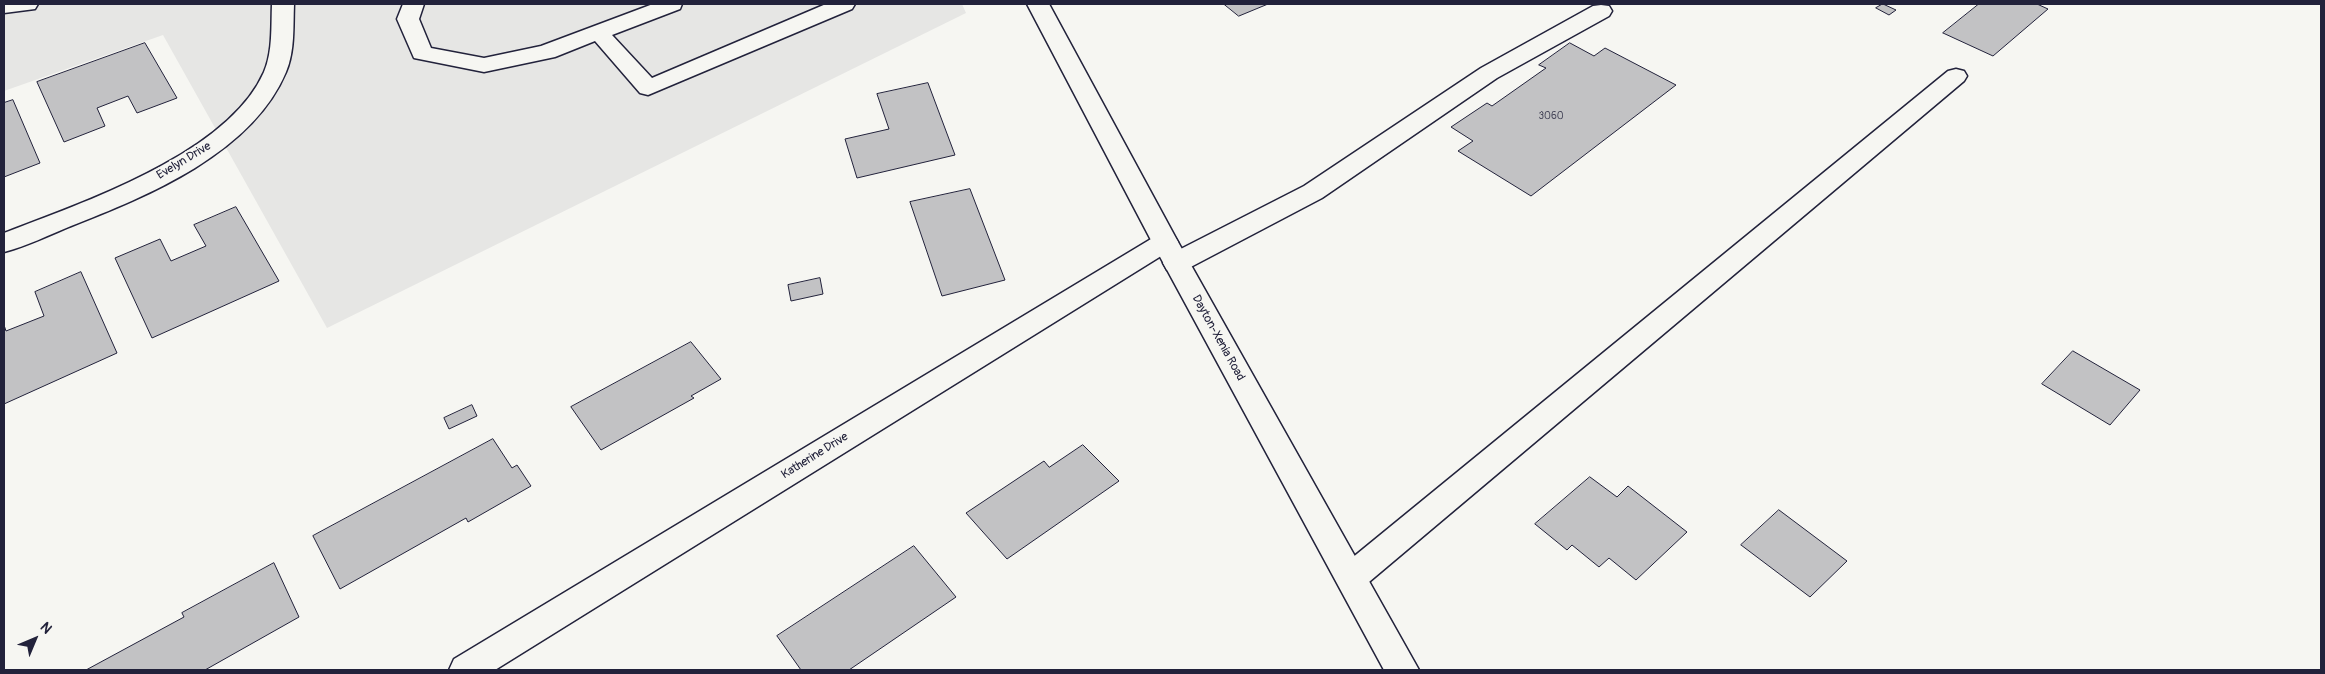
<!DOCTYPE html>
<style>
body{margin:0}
#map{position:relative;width:2325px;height:674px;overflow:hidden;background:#f6f6f2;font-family:Pangolin,sans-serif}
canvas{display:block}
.frame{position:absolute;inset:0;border:5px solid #22223b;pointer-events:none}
.north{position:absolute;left:10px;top:614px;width:50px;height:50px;-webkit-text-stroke:4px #f6f6f2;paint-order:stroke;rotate:45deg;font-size:14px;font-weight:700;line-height:20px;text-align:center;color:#22223b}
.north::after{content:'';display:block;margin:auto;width:18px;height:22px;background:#22223b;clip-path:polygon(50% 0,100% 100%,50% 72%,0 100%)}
</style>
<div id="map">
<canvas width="2325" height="674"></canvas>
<div class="frame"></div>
<div class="north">N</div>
</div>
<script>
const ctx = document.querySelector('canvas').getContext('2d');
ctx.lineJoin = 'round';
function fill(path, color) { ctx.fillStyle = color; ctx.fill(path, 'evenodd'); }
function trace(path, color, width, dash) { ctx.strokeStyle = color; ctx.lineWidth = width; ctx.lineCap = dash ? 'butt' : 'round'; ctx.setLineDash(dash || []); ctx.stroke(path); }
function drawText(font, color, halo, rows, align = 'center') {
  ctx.font = font + ' Pangolin,sans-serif'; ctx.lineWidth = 4; ctx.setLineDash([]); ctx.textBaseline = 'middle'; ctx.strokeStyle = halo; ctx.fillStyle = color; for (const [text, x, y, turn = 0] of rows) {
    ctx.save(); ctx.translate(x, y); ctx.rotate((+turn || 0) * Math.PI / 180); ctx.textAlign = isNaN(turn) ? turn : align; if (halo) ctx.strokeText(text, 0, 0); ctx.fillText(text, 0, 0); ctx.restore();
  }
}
const built = new Path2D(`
 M4,4h958l4,9 -639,315 -164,-293 -159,56z`);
const building = new Path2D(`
 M1224,4h44l-29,12z
 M1883,4l13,6 -7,5 -13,-7z
 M1979,4h58l11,5 -55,47 -50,-23z
 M145,43l32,55 -40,15 -9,-17 -31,12 8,18 -41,16 -27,-60z
 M1570,43l24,13 11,-8 71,37 -145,111 -73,-45 15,-10 -22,-14 36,-24 5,3 54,-38 -7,-3z
 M928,83l27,72 -98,23 -12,-39 44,-10 -12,-35z
 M13,100l27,63 -36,14v-74z
 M970,189l35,91 -63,16 -32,-94z
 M236,207l43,74 -127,57 -37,-80 45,-19 11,22 35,-15 -12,-21z
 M81,272l36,81 -113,51v-79l2,6 38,-15 -9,-24z
 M820,278l3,16 -32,7 -3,-16z
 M691,342l30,37 -30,17 3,2 -93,52 -30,-43z
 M2073,351l67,39 -30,35 -68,-41z
 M472,405l5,11 -28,13 -5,-11z
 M493,439l19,29 5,-3 14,21 -63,36 -2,-4 -126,71 -27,-53z
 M1083,445l36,36 -112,78 -41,-46 78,-52 5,6z
 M1590,477l27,20 11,-11 59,46 -51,48 -27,-22 -10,9 -27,-22 -5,5 -32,-26z
 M1779,510l68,51 -37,36 -69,-52z
 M914,546l42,51 -107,73h-48l-24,-34z
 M274,563l25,54 -94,53h-119l98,-53 -2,-4z`);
const minor = new Path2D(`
 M4,4h34l-3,5 -31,4z
 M272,4h22c-1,22 1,47 -8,68 -34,81 -138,124 -215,154 -22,9 -44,20 -67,26v-19c78,-30 224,-79 260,-161 9,-21 7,-46 8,-68z
 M403,4h21l-5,15 12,29 53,10 57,-12 112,-42h29l-2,5 -68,26 40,43 174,-74h29l-3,5 -204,86 -8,-2 -45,-52 -40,16 -71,15 -70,-14 -17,-39z
 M1601,5l8,1 3,5 -3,5 -112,62 -175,120 -137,72 -9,2 -9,-2 -4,-7 4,-7 137,-70 177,-118 112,-62z
 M1956,69l8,2 3,5 -3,5 -601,506 -11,4 -11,-4 -5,-10 5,-10 607,-496z
 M1165,233l9,3 4,6 -4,6 -679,422h-46l5,-11 702,-423z`);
const major = new Path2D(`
 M1027,4h22l129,238 241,428h-35l-232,-428z`);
const numberNames = [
 ["3060",1551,116]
];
const streetNames = [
 ["Evelyn Drive",184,161,-31],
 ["Dayton-Xenia Road",1218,338,61],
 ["Katherine Drive",815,456,-32]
];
fill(built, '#e6e6e4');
fill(building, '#c2c2c4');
trace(building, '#22223b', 1);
trace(minor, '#22223b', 3);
trace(major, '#22223b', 3);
fill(minor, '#f6f6f2');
fill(major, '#f6f6f2');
drawText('10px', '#4a4a5d', null, numberNames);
drawText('12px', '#22223b', '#f6f6f2', streetNames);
</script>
